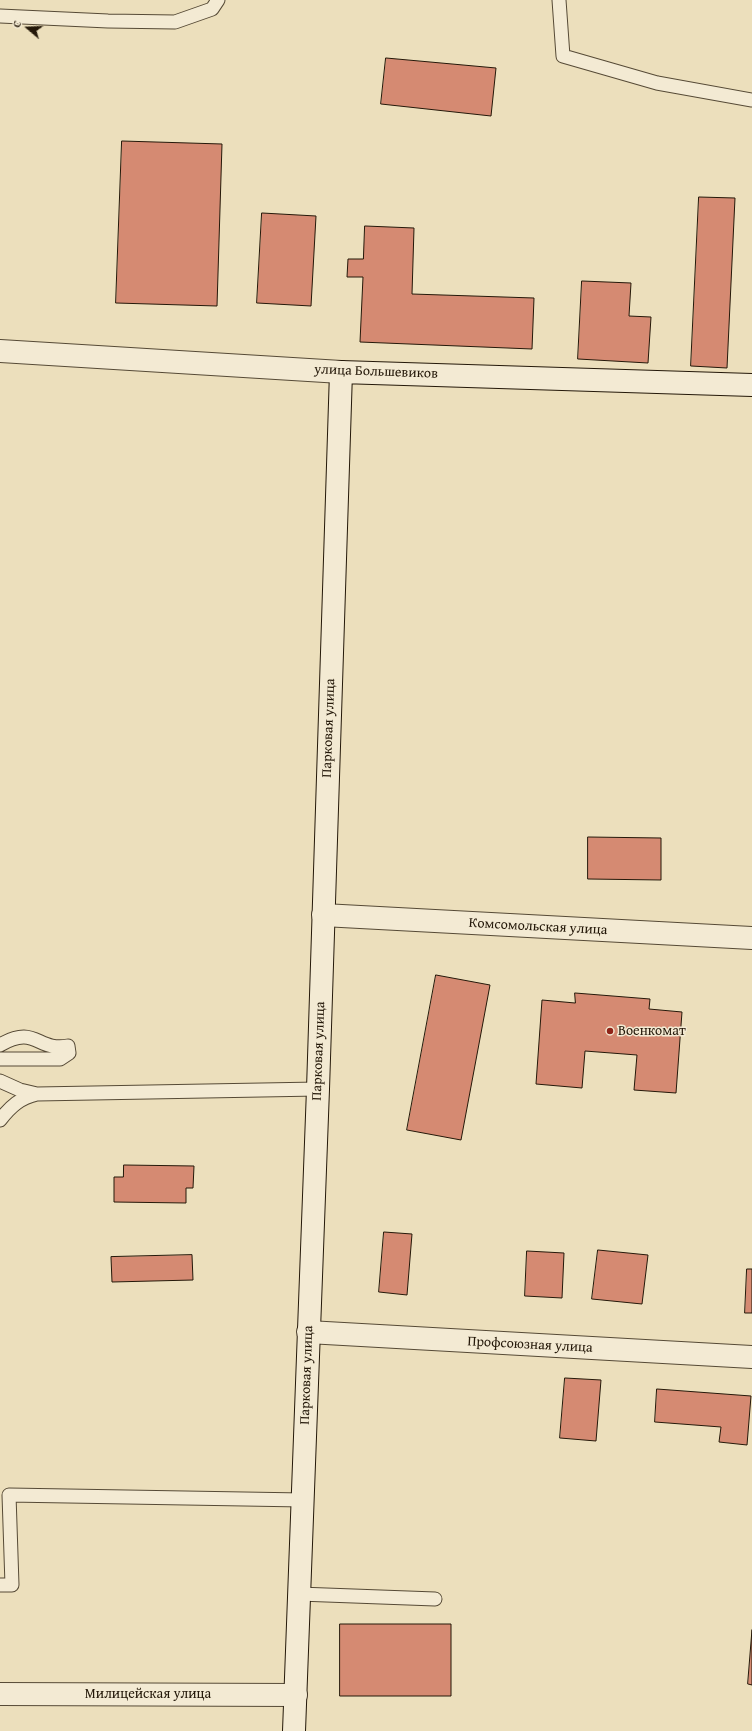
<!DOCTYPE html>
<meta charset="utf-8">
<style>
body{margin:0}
#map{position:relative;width:752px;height:1731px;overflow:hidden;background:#ecdfbc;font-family:"Gentium Book Plus",serif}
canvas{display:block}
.north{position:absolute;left:8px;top:8px;width:40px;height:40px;-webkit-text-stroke:3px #f3ead3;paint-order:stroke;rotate:289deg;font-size:11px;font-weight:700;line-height:16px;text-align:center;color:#241809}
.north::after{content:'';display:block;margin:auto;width:14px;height:18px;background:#241809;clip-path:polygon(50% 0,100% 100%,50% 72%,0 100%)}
</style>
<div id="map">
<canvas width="752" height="1731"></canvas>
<div class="north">С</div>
</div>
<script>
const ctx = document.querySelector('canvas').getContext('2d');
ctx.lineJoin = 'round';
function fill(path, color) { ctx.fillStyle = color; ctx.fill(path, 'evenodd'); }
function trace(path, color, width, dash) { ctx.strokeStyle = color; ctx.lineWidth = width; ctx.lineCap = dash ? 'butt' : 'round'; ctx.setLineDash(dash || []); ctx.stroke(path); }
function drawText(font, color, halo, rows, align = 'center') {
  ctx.font = font + ' "Gentium Book Plus",serif'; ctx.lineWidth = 3; ctx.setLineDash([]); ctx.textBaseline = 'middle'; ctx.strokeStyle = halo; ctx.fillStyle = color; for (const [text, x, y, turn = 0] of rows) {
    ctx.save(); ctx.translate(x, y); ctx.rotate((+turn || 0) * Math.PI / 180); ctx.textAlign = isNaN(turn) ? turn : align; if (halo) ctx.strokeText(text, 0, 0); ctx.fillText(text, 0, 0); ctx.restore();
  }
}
const building = new Path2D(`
 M386,58l110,10 -5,48 -110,-12z
 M122,141l100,3 -5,162 -101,-3z
 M699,197l36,1 -8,170 -36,-2z
 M262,213l54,3 -5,90 -54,-3z
 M365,226l49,2 -2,66 122,4 -2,51 -172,-7 3,-65h-16l1,-18h15z
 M582,281l49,2 -2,33 22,1 -3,46 -70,-4z
 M588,837l73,1v42l-73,-1z
 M436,975l54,10 -29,155 -54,-10z
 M575,993l75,6 -1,10 33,3 -6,81 -42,-3 3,-35 -52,-4 -3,37 -46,-4 6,-84 33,3z
 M124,1165l70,1 -1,22h-7v15l-72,-1v-25h9z
 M384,1232l28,2 -5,61 -28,-3z
 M598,1250l50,5 -6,49 -50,-5z
 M527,1251l37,2 -2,45 -37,-2z
 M192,1255l1,25 -81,2 -1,-25z
 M747,1269h5v44h-7z
 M565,1378l36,2 -5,61 -36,-3z
 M657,1389l94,7 -4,49 -28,-3 2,-15 -66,-5z
 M340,1624h111v72h-111z
 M752,1630v55l-4,-1z`);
const lane = new Path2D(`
 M559,0l4,56 94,27 95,17
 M0,16l108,5 67,1 37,-13 6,-9
 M0,1045c36,-21 37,7 68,1l1,7 -9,6h-60
 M0,1081l20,9 17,4 281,-5
 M0,1120c11,-14 20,-22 37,-26
 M0,1585h12l-3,-90 294,5
 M299,1594l136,5`);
const street = new Path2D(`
 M0,351l341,21
 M323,915l429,23
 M308,1332l444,25
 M0,1694l296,1`);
const secondary = new Path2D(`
 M294,1731l24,-642 23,-717 411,13`);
const markers = [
 [610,1031,4,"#8f2418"]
];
const streetNames = [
 ["улица Большевиков",376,372,2],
 ["Парковая улица",329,728,-88],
 ["Комсомольская улица",538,927,3],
 ["Парковая улица",319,1051,-88],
 ["Профсоюзная улица",530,1345,3],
 ["Парковая улица",307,1375,-88],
 ["Милицейская улица",148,1694]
];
const poiNames = [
 ["Военкомат",618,1031]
];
fill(building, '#d58a72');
trace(building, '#241809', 1);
trace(lane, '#564a36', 15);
trace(street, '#564a36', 24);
trace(secondary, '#241809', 24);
trace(lane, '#f3ead3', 13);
trace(street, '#f3ead3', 22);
trace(secondary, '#f3ead3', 22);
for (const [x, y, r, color] of markers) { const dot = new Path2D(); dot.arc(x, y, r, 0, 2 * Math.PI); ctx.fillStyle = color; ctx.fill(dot); trace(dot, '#f3ead3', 1.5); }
drawText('14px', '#241809', '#f3ead3', streetNames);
drawText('14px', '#241809', '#f3ead3', poiNames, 'left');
</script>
